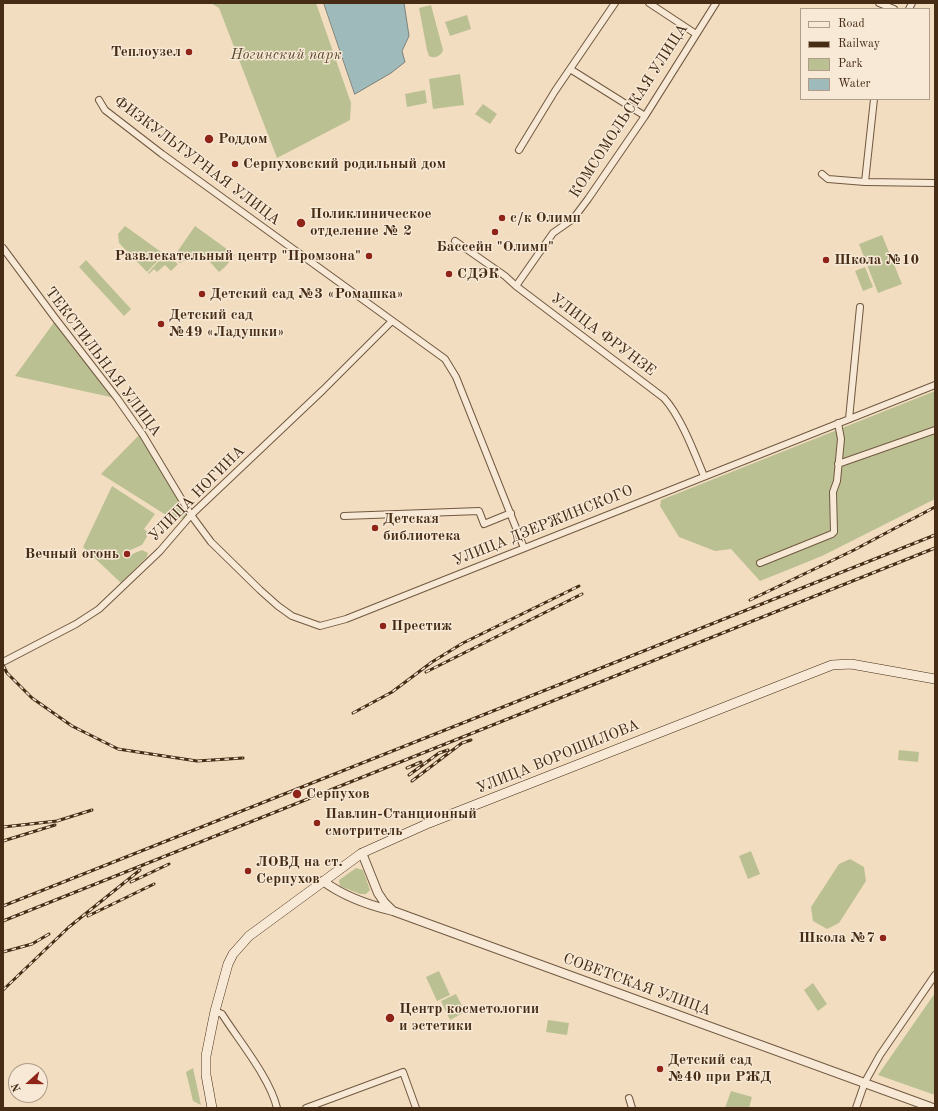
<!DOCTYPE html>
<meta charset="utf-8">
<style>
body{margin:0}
#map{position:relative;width:938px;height:1111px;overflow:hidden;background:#f2ddc0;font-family:"Old Standard TT",serif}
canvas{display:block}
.frame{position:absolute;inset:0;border:4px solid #462c15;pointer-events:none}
.legend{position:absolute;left:800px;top:8px;width:130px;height:92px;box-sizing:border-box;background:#f7e9d6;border:1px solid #b09d89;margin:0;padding:5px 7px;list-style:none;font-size:12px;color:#462c15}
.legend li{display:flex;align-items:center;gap:8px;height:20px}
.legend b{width:20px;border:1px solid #b09d89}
.north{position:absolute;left:8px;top:1063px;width:40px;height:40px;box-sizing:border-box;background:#f7e9d6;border:1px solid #b09d89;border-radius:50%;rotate:249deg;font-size:11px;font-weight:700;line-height:16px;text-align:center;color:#462c15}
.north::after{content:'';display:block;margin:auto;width:14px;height:18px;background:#8f2418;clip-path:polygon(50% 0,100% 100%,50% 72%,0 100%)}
</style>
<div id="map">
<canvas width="938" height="1111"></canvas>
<div class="frame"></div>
<ul class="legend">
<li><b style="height:5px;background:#f7e9d6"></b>Road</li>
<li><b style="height:5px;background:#462c15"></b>Railway</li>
<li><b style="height:11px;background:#bbc092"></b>Park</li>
<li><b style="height:11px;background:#9ebabb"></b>Water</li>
</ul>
<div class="north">N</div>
</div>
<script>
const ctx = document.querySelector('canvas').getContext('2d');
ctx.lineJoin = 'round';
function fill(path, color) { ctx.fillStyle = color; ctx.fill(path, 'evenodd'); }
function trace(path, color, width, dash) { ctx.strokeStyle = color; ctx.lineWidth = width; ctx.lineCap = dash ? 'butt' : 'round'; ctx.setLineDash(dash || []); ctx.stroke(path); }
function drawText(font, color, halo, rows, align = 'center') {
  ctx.font = font + ' "Old Standard TT",serif'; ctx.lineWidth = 3; ctx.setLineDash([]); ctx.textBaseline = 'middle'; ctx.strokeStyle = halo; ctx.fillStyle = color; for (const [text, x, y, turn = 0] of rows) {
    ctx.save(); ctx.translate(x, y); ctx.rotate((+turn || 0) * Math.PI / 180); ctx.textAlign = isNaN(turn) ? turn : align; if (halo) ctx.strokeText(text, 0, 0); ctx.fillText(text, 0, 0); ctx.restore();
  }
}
const green = new Path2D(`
 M211,3h105l35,100 -1,17 -73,38 -58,-150z
 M431,5l12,45c-2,6 -8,9 -14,6l-2,-6 -8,-42z
 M467,15l4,14 -21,7 -5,-14z
 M460,74l4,31 -31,4 -4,-30z
 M425,90l2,13 -20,4 -2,-13z
 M483,104l14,10 -7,10 -15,-10z
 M125,226l39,28 -17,18 -28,-29 -1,-9z
 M195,226l40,29 -10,12 -6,5 -18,-20 -21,11 -7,-5z
 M882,235l20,49 -24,9 -19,-49z
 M165,254l13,10 -7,7 -6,-6 -8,7 -3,-3 -5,5 -1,-1z
 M86,260l45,49 -7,7 -45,-49z
 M865,267l8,20 -10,4 -8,-20z
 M55,321l60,77 -100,-22z
 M935,391v108l-113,57 -62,25 -29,-32 -16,2 -36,-14 -19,-31 1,-6z
 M141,433l50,84 -17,3 -73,-46z
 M112,486l43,28 -11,15 5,4 -7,12 -14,6 2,4 12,-5 6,3 -1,4 -26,26 -38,-36z
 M899,750l20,2 -1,10 -20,-2z
 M751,851l9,23 -12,5 -9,-23z
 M850,859l14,8 2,14 -27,42 -12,6 -14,-8 -2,-14 28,-43z
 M356,868l7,2 7,20 -4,4h-6l-20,-8 -1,-6z
 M439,971l11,24 -13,6 -11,-24z
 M813,983l14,21 -9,7 -14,-21z
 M935,993v102l-57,-20z
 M456,994l9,18 -15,8 -9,-19z
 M548,1020l21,3 -2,12 -21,-3z
 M193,1068l8,37 -8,-4 -7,-29z
 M731,1091l21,6 -3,11h-24z`);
const water = new Path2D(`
 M324,3h80l5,33 -7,15 3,11 -14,11 -36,21z`);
const minor = new Path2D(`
 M649,3l47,31
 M879,3l15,6
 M909,9l3,-6
 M570,69l75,47
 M99,100l6,10 57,44 283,205 11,18 68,171
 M519,150l36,-59 60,-88
 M822,174l6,5 37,3 70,1
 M865,182l9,-83
 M455,241l50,35 11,10 148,112c17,19 30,54 40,78
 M3,248l52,70 62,80 26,37 48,80 20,27 49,48 18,16 14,10 28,10 26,-7 589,-234
 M516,286l37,-53 20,-14 15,-20 57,-83 71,-113
 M849,419l11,-112
 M838,464l97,-34
 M344,516l135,-5 5,13 27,-11
 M760,563l72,-29 2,-2 -1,-40 4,-11 4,-42 -3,-16
 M3,662l73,-38 23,-15 61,-58 31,-36 132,-125 69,-69
 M215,1011l7,3c17,27 48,64 55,94
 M629,1098l3,10
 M306,1108l97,-36 13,36
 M856,1108l9,-26 15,-27 55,-80`);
const tertiary = new Path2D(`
 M362,853l16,40 6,9 9,9 540,197
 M323,881c20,15 45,24 70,30`);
const secondary = new Path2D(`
 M212,1108l-6,-33v-19l9,-45 13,-47 5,-10 16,-18 113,-83 67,-30 403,-158 19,-1 84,15`);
const rail = new Path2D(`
 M750,600l104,-50 81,-43
 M3,665l4,8 25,25 40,28 46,23 79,12 46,-3
 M426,672l156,-78
 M353,713l39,-21 40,-30 31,-19 116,-57
 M407,768l14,-6
 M409,775l30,-22 9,-3
 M412,781l50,-38 9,-3
 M3,827l54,-6 35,-11
 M3,841l52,-16
 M131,882l38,-18
 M3,906l932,-371
 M88,916l66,-32
 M3,921l932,-373
 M3,952l29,-8 17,-10
 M3,990l66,-63 71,-57`);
const markers = [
 [189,52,4,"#8f2418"],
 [209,139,5,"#8f2418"],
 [235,164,4,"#8f2418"],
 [502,218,4,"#8f2418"],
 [301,223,5,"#8f2418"],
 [495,232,4,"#8f2418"],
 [369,256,4,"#8f2418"],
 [826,260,4,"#8f2418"],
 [449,274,4,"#8f2418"],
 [202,294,4,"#8f2418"],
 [161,324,4,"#8f2418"],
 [375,528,4,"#8f2418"],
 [127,554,4,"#8f2418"],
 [383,626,4,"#8f2418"],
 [297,794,5,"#8f2418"],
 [317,823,4,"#8f2418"],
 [248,871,4,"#8f2418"],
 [883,938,4,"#8f2418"],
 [390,1018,5,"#8f2418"],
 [660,1069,4,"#8f2418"]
];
const poiNames = [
 ["Теплоузел",181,52,"right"],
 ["Роддом",218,139],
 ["Серпуховский родильный дом",243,164],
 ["Поликлиническое",310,214],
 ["отделение № 2",310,231],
 ["с/к Олимп",510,218],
 ["Бассейн \"Олимп\"",495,247,"center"],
 ["Развлекательный центр \"Промзона\"",361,256,"right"],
 ["Школа №10",834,260],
 ["СДЭК",457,274],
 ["Детский сад №3 «Ромашка»",210,294],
 ["Детский сад",169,315],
 ["№49 «Ладушки»",169,332],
 ["Детская",383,519],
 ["библиотека",383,536],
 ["Вечный огонь",119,554,"right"],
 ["Престиж",391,626],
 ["Серпухов",306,794],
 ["Павлин-Станционный",325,814],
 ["смотритель",325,831],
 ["ЛОВД на ст.",256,862],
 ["Серпухов",256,879],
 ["Школа №7",875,938,"right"],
 ["Центр косметологии",399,1009],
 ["и эстетики",399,1026],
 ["Детский сад",668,1060],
 ["№40 при РЖД",668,1077]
];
const parkNames = [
 ["Ногинский парк",286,55]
];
const streetNames = [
 ["КОМСОМОЛЬСКАЯ УЛИЦА",629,111,-57],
 ["ФИЗКУЛЬТУРНАЯ УЛИЦА",197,161,37],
 ["УЛИЦА ФРУНЗЕ",603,335,37],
 ["ТЕКСТИЛЬНАЯ УЛИЦА",103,362,53],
 ["УЛИЦА НОГИНА",197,494,-45],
 ["УЛИЦА ДЗЕРЖИНСКОГО",543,526,-22],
 ["УЛИЦА ВОРОШИЛОВА",558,757,-22],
 ["СОВЕТСКАЯ УЛИЦА",637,985,20]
];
fill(green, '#bbc092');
fill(water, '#9ebabb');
trace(water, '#7b8179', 1);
trace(minor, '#715840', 8);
trace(tertiary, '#715840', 10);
trace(secondary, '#462c15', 10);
trace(minor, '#f7e9d6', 6);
trace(tertiary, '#f7e9d6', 8);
trace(secondary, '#f7e9d6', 9);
trace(rail, '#462c15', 3);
trace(rail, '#f7e9d6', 1.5, [4.5]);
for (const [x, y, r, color] of markers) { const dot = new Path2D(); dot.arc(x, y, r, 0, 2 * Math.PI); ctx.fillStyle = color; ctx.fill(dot); trace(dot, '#f7e9d6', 1.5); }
drawText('bold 15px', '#462c15', '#f7e9d6', poiNames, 'left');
drawText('italic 15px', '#5d4a2e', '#f7e9d6', parkNames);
drawText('15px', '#462c15', '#f7e9d6', streetNames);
</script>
